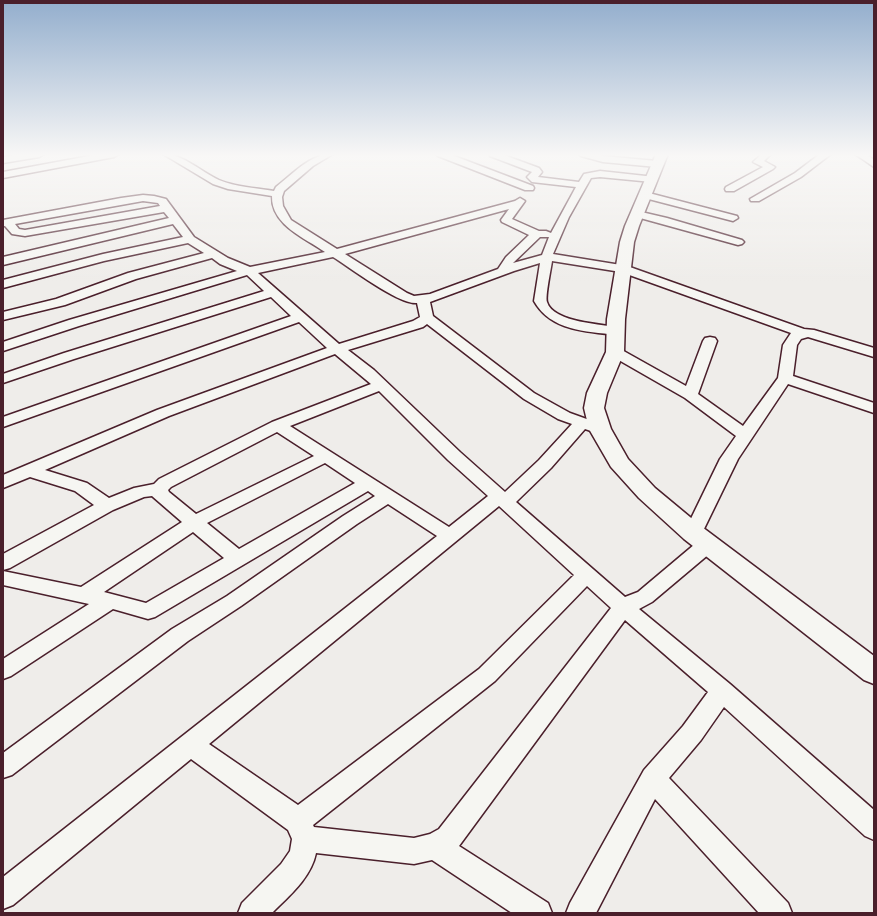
<!DOCTYPE html>
<style>
body{margin:0}
#map{position:relative;width:877px;height:916px;overflow:hidden;background:#efedea;font-family:Caveat,sans-serif}
canvas{display:block}
.frame{position:absolute;inset:0;border:4px solid #4a1f2b;pointer-events:none}
</style>
<div id="map">
<canvas width="877" height="916"></canvas>
<div class="frame"></div>
</div>
<script>
const ctx = document.querySelector('canvas').getContext('2d');
ctx.lineJoin = 'round';
function trace(path, color, width, dash) { ctx.strokeStyle = color; ctx.lineWidth = width; ctx.lineCap = dash ? 'butt' : 'round'; ctx.setLineDash(dash || []); ctx.stroke(path); }
function fill(path, color) { ctx.fillStyle = color; ctx.fill(path, 'evenodd'); }
const street = new Path2D(`
 M23,154h21l-5,3 -36,6v-6z
 M100,154h19l-5,3 -111,21v-6z
 M163,154c20,0 37,17 56,26 16,7 38,8 55,11l2,-4c18,-14 34,-33 57,-33l-20,12 -29,25 -2,6 1,9 8,14 46,29 178,-48 5,-3 5,3 -13,18 27,12h7l5,2 25,-46 -44,-5 -5,-5 5,-5 -42,-16 -1,-2h12l38,14 3,4 -4,5 41,5 5,-8 16,-3 55,6 2,2 -5,3 -52,-5 -9,1 -22,39 -16,37 74,12 177,63 10,1 60,18v9l-66,-20 -7,2 -4,6 -4,31 81,27v10l-86,-29 -50,75 -36,74 -2,5 -7,1 -7,-1 -2,-5 36,-74 16,-23 -51,-38 -75,-43 -2,-3 2,-3 5,-1 5,1 66,37 17,-45 2,-3 5,-1 5,1 2,3 -19,53 45,32 35,-48 5,-33 8,-12 -170,-61 -69,-11c-1,8 -7,35 -5,41 6,21 57,22 74,26l2,3 -2,3 -5,1c-31,-4 -65,-4 -82,-34l6,-38 -26,8 -84,31 3,14 101,77 36,20 36,13 2,3 -2,3 -6,2 -15,-5 -34,39 -35,34 109,95 13,-5 63,-53 7,-2 7,2 3,5 -3,5 -63,53 -13,7 91,75 144,126v30l-9,-4 -141,-129 -23,33 -32,38 119,125 4,10h-33l-104,-114 -59,114h-30l4,-10 74,-133 39,-44 25,-34 -83,-72 -166,226 89,57 4,10h-40l-80,-53 -18,4 -98,-11c-5,25 -27,43 -44,60h-34l4,-10 39,-39 9,-13 2,-12 -4,-9 -97,-71 -178,146 -10,4v-32l434,-341 -49,-32 -31,20 -116,82 -53,35 -176,134 -9,3v-25l169,-124 55,-33 116,-80 32,-20 -7,-5 -213,126 -7,2 -35,-10 -102,67 -8,3v-20l86,-55 -86,-19v-14l78,16 101,-65 -30,-26 -8,1 -31,13 -103,58 -7,2v-16l91,-49 -19,-14 -45,-14 -27,11v-13l154,-65 170,-62 -28,-26 -296,105v-10l288,-101 -20,-19 -197,62 -71,24v-9l61,-21 200,-62 -17,-16 -168,51 -76,25v-9l66,-22 168,-49 -17,-7 -8,-6 -76,21 -71,26 -62,15v-8l53,-13 72,-26 76,-20 -16,-10 -84,18 -101,27v-8l100,-26 80,-17 -10,-13 -170,41v-8l166,-39 -5,-6 -139,24 -13,-2 -7,-8h-2v-6l118,-22 22,-3 11,1 12,3 28,38 34,21 22,9 75,-15c-20,-14 -54,-27 -53,-56l-44,-7 -15,-5zM143,201l15,2 2,3 -135,24 -6,-1 -4,-5zM509,209l-8,11 1,2 27,13 -23,22 -8,12 -68,25 -16,2 -7,-3 -62,-39zM540,237h9l-7,18 -29,8zM333,257c18,11 66,48 84,46l3,14 -7,4 -74,23 -81,-71zM427,324l97,75 34,20 14,5 -33,36 -34,32 -45,-40 -86,-82 -26,-20 75,-23zM335,354l36,30 -99,38 -113,57 -5,5 -20,4 -25,10 -22,-15 -42,-13 124,-54zM379,391l69,69 40,36 -39,31 -159,-101zM277,432l37,24 -118,58 -27,-22 -1,-2 3,-3zM325,463l30,20 -116,66 -32,-26zM499,506l75,69 -95,94 -181,136 -89,-61zM193,532l31,26 -78,45 -42,-11zM587,586l24,22 -172,221 -9,5 -16,4 -100,-11 -1,-2 182,-144z
 M436,154h13l84,32 1,2 -1,2h-8l-87,-34z
 M579,154h15l9,2 54,5 5,3 -5,3 -54,-5 -22,-6z
 M762,154h9l-7,7 11,6 -2,2 -39,22h-8l-1,-2 1,-2 37,-20 -10,-5z
 M820,154h11l-30,23 -42,24h-8l-1,-2 45,-26z
 M855,154h11l8,6v7z
 M645,192l92,24 1,2 -5,3 -92,-24 -1,-2 1,-2z
 M637,211l30,7 75,22 2,2 -2,2 -4,1 -105,-29 -1,-2 1,-2z`);
const secondary = new Path2D(`
 M656,154h12l-29,72 -5,16 -9,77 -1,33 -17,41 -3,15 7,21 17,30 27,29 47,39 172,129v28l-10,-4 -180,-141 -45,-41 -28,-31 -22,-38 -5,-21 3,-15 19,-41 1,-33 13,-77 5,-16z`);
trace(street, '#4a1f2b', 3);
trace(secondary, '#4a1f2b', 3);
fill(street, '#f6f6f2');
fill(secondary, '#f6f6f2');
const sky = ctx.createLinearGradient(0, 0, 0, 282);
sky.addColorStop(0, '#93aecd');
sky.addColorStop(0.55, '#f8f7f6');
sky.addColorStop(1, '#f8f7f600');
ctx.fillStyle = sky;
ctx.fillRect(0, 0, 877, 282);
</script>
